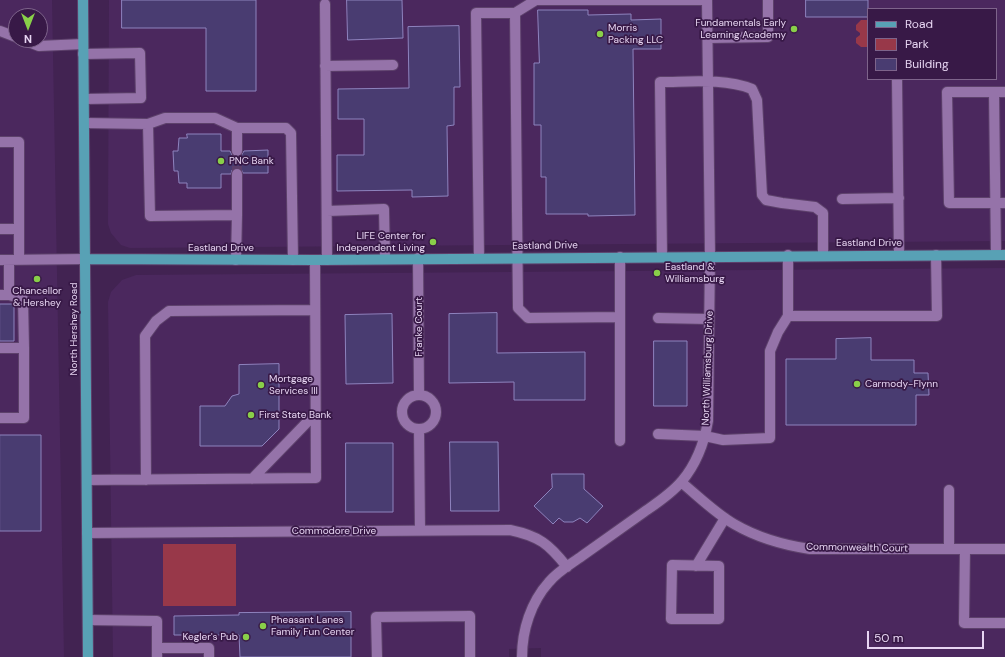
<!DOCTYPE html>
<style>
body{margin:0}
#map{position:relative;width:1005px;height:657px;overflow:hidden;background:#422352;font-family:"DM Sans",sans-serif}
canvas{display:block}
.legend{position:absolute;left:867px;top:8px;width:130px;height:72px;box-sizing:border-box;background:#381947;border:1px solid #7e648b;margin:0;padding:5px 7px;list-style:none;font-size:12px;color:#e7d5f2}
.legend li{display:flex;align-items:center;gap:8px;height:20px}
.legend b{width:20px;border:1px solid #7e648b}
.north{position:absolute;left:8px;top:8px;width:40px;height:40px;box-sizing:border-box;background:#381947;border:1px solid #7e648b;border-radius:50%;rotate:180deg;font-size:11px;font-weight:700;line-height:16px;text-align:center;color:#e7d5f2}
.north::after{content:'';display:block;margin:auto;width:14px;height:18px;background:#89cf49;clip-path:polygon(50% 0,100% 100%,50% 72%,0 100%)}
.scale{position:absolute;left:867px;top:631px;width:117px;height:18px;box-sizing:border-box;border:2px solid #e7d5f2;border-top:0;padding-left:5px;font-size:12px;line-height:14px;white-space:nowrap;color:#e7d5f2;-webkit-text-stroke:3px #381947;paint-order:stroke}
</style>
<div id="map">
<canvas width="1005" height="657"></canvas>
<ul class="legend">
<li><b style="height:5px;background:#58a1b5"></b>Road</li>
<li><b style="height:11px;background:#983849"></b>Park</li>
<li><b style="height:11px;background:#493c71"></b>Building</li>
</ul>
<div class="north">N</div>
<div class="scale">50 m</div>
</div>
<script>
const ctx = document.querySelector('canvas').getContext('2d');
ctx.lineJoin = 'round';
function fill(path, color) { ctx.fillStyle = color; ctx.fill(path, 'evenodd'); }
function trace(path, color, width, dash) { ctx.strokeStyle = color; ctx.lineWidth = width; ctx.lineCap = dash ? 'butt' : 'round'; ctx.setLineDash(dash || []); ctx.stroke(path); }
function drawText(font, color, halo, rows, align = 'center') {
  ctx.font = font + ' "DM Sans",sans-serif'; ctx.lineWidth = 3.5; ctx.setLineDash([]); ctx.textBaseline = 'middle'; ctx.strokeStyle = halo; ctx.fillStyle = color; for (const [text, x, y, turn = 0] of rows) {
    ctx.save(); ctx.translate(x, y); ctx.rotate((+turn || 0) * Math.PI / 180); ctx.textAlign = isNaN(turn) ? turn : align; if (halo) ctx.strokeText(text, 0, 0); ctx.fillText(text, 0, 0); ctx.restore();
  }
}
const built = new Path2D(`
 M0,0h52l12,657h-64zM16,16h24v24h-24z
 M109,0h896v241l-875,7 -9,-3 -10,-12 -3,-9zM868,9h128v70h-128z
 M1005,268v389h-464v-9l-32,1v8h-396l-5,-355 3,-10 11,-12 14,-5z`);
const green = new Path2D(`
 M861,20h7v27h-7l-5,-4v-5l4,-3v-2l-4,-3v-5z
 M163,544h73v62h-73z`);
const building = new Path2D(`
 M122,0h134v91h-50v-63h-84z
 M347,0h55l1,38 -55,2z
 M806,0h62v17h-62z
 M538,10h50v5l43,-1v6l30,-1v30h-28l2,166 -47,1v-2h-42v-37h-5v-52h-7v-62h5z
 M459,26l1,61h-6v38l-7,1 1,70 -36,1v-7l-75,1v-36h27v-36h-26v-30l71,-1 -1,-61z
 M187,134h34v17h9l2,4 5,2 4,-1 3,-5 24,-1v23h-25l-2,-4 -4,-1 -5,2 -1,4h-10v14h-34v-5h-8l-1,-12h-4l-1,-20h5l1,-13h8z
 M0,304h14v37h-14z
 M497,313v40l88,-1v48h-71v-18l-65,1v-69z
 M392,314l1,69 -47,1 -1,-69z
 M871,338v22h43v13h14l1,22h-13v30h-130v-66h50v-20z
 M654,341h33v65h-33z
 M279,364v65l-17,17h-62v-40h25l7,-10 7,-2v-29z
 M0,435h41v96h-41z
 M450,442h48l1,69h-48z
 M346,443h47v69h-47z
 M552,474h32v15l19,17 -16,17 -7,-5 -7,4h-9l-5,-4 -6,6 -19,-18 18,-18z
 M351,612v45h-111l-1,-22h-65v-19l65,-1v-2z`);
const minorTunnel = new Path2D(`
 M237,151v23`);
const minor = new Path2D(`
 M325,4l2,256
 M515,13l3,295 10,10 92,-1
 M0,31l16,6
 M708,38l60,-1v-37
 M24,40l15,6 44,-2
 M83,54l57,-1 1,45 -57,1
 M325,66l68,-1
 M897,79l2,176
 M994,92l2,163
 M1005,92h-58l2,111h56
 M84,123l64,1 2,92 87,-1 -1,45
 M148,124l17,-6h50l22,10h49l5,5 2,127
 M237,128v23
 M0,142h19v118
 M842,199l57,-1
 M327,211l57,-2 1,50
 M237,215v-41
 M0,229h19
 M788,255v61h149l-1,-61
 M620,257v184
 M662,257l-2,-175c29,0 64,-4 92,7l5,11 5,95 4,5 16,3 33,4 8,6v42
 M418,258l1,137
 M479,258l-3,-245h39l21,-13h171
 M0,260l85,-1
 M0,295h9v-35
 M658,318l51,1
 M0,348h24l-1,-49 -14,-4
 M402 412a17 17 0 1 1 34 0a17 17 0 1 1-34 0Z
 M0,418h24v-70
 M419,429l1,101
 M658,434l47,2 18,4 47,-2v-87l8,-19 10,-16
 M252,479l63,-65
 M87,480l229,-2 -1,-218
 M146,480l-1,-144 11,-15 13,-10 146,-1
 M681,482c17,14 34,31 53,42 24,14 49,21 76,25h195
 M949,490v59
 M87,533l423,-3c29,6 39,14 57,37
 M965,549l-1,74h41
 M672,565l47,1v53h-48z
 M696,566l29,-48
 M88,620l69,1v27
 M157,657v-9h52v9
 M377,657l-1,-40 94,-1v41
 M522,657c0,-27 9,-55 27,-75 9,-11 22,-18 33,-26 21,-15 42,-30 62,-44 13,-9 27,-18 38,-31 15,-18 22,-37 26,-60l2,-165 -3,-256`);
const major = new Path2D(`
 M83,0l5,657
 M85,259l230,1 690,-5`);
const markers = [
 [794,29,4,"#89cf49"],
 [600,34,4,"#89cf49"],
 [221,161,4,"#89cf49"],
 [433,242,4,"#89cf49"],
 [657,273,4,"#89cf49"],
 [37,279,4,"#89cf49"],
 [857,384,4,"#89cf49"],
 [261,385,4,"#89cf49"],
 [251,415,4,"#89cf49"],
 [263,626,4,"#89cf49"],
 [246,637,4,"#89cf49"]
];
const poiNames = [
 ["Fundamentals Early",786,23,"right"],
 ["Learning Academy",786,35,"right"],
 ["Morris",608,28],
 ["Packing LLC",608,40],
 ["PNC Bank",229,161],
 ["LIFE Center for",425,236,"right"],
 ["Independent Living",425,248,"right"],
 ["Eastland &",665,267],
 ["Williamsburg",665,279],
 ["Chancellor",37,291,"center"],
 ["& Hershey",37,303,"center"],
 ["Mortgage",269,379],
 ["Services III",269,391],
 ["Carmody-Flynn",865,384],
 ["First State Bank",259,415],
 ["Pheasant Lanes",271,620],
 ["Family Fun Center",271,632],
 ["Kegler's Pub",238,637,"right"]
];
const streetNames = [
 ["Eastland Drive",869,243],
 ["Eastland Drive",545,246,-1],
 ["Eastland Drive",221,248],
 ["Franke Court",419,327,-90],
 ["North Hershey Road",74,329,-90],
 ["North Williamsburg Drive",708,368,-88],
 ["Commodore Drive",334,531],
 ["Commonwealth Court",857,548,1]
];
fill(built, '#4b285e');
fill(green, '#983849');
fill(building, '#493c71');
trace(building, '#8e83be', 1);
trace(minorTunnel, '#5b3e6a', 10, [10, 5]);
trace(minor, '#5d416b', 12);
trace(major, '#5d416b', 12);
trace(minor, '#9573a9', 10);
trace(major, '#58a1b5', 10);
for (const [x, y, r, color] of markers) { const dot = new Path2D(); dot.arc(x, y, r, 0, 2 * Math.PI); ctx.fillStyle = color; ctx.fill(dot); trace(dot, '#381947', 1.5); }
drawText('10px', '#e7d5f2', '#381947', poiNames, 'left');
drawText('10px', '#e7d5f2', '#381947', streetNames);
</script>
